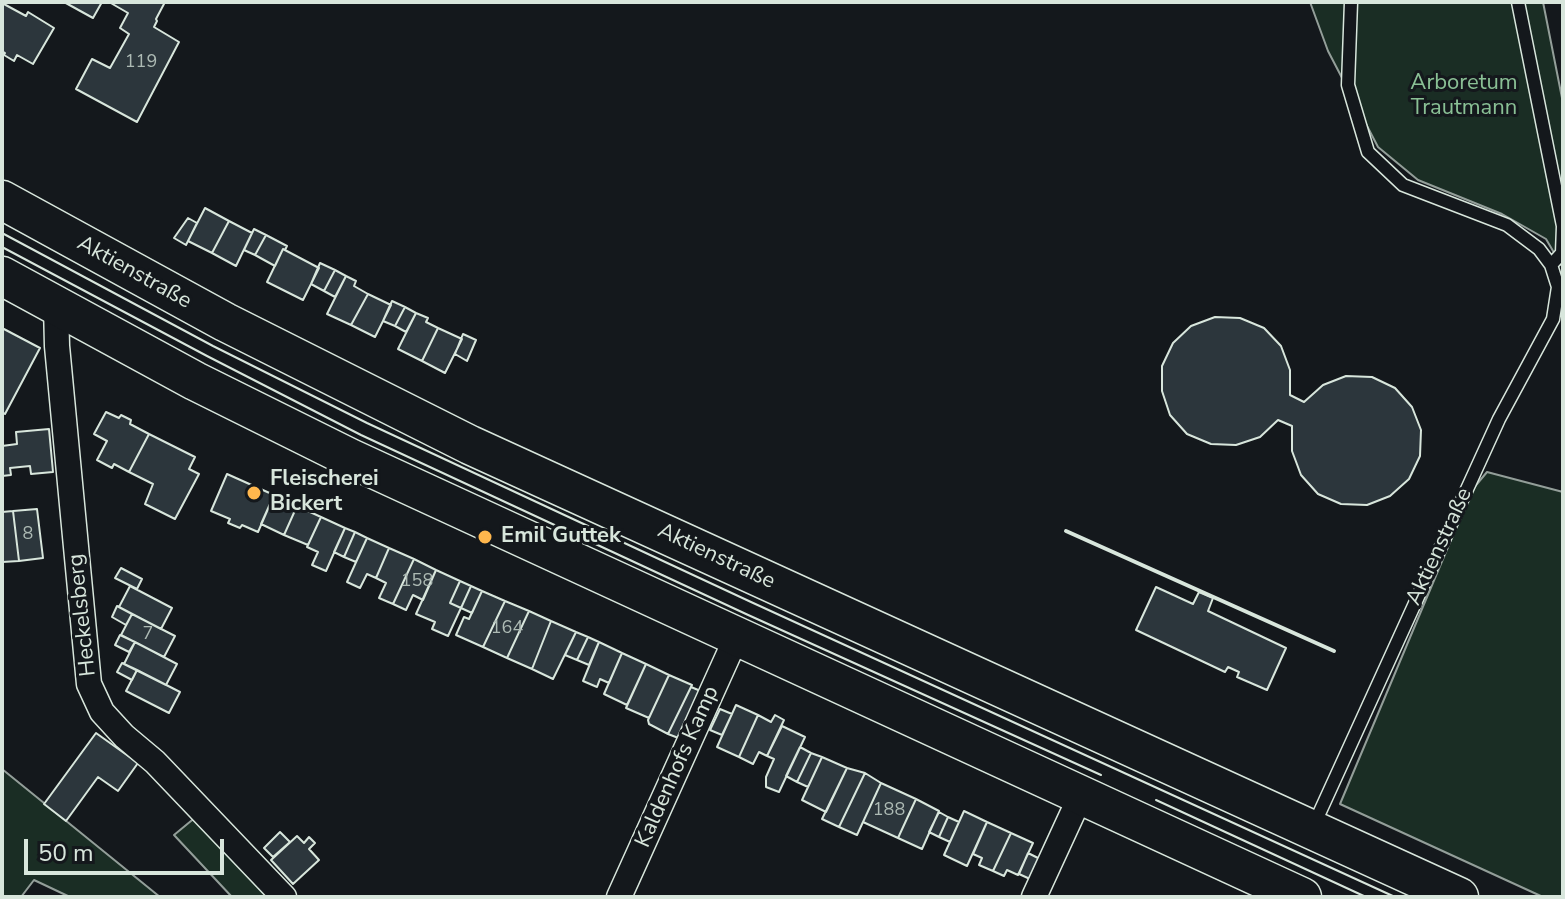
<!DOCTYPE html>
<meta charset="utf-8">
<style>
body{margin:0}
#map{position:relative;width:1565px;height:899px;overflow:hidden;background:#14181c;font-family:"Nunito Sans",sans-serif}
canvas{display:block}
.frame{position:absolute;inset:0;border:4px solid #d8e6dc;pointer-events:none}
.scale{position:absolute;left:24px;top:839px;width:200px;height:36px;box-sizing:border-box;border:4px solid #d8e6dc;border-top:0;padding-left:10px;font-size:24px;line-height:28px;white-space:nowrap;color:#d8e6dc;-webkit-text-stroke:6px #14181c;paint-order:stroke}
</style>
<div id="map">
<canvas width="1565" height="899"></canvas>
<div class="frame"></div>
<div class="scale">50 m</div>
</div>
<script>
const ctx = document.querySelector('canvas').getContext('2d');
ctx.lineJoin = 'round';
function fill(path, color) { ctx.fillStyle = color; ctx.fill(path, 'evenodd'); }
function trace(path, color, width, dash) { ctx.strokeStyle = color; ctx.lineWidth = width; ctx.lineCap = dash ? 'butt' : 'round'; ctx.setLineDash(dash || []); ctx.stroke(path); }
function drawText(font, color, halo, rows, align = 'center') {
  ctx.font = font + ' "Nunito Sans",sans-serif'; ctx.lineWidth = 6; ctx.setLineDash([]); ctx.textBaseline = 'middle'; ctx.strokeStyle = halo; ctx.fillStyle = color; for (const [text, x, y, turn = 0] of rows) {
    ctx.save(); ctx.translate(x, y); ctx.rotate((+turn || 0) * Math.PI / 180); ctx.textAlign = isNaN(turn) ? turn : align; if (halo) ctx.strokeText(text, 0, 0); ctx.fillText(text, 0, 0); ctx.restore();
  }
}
const green = new Path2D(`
 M1310,2h233l20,101v165l-17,-29 -44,-25 -84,-34 -40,-33 -50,-96z
 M1487,472l76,20v405h-20l-203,-93 132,-314z
 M2,769l158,128h-90l-36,-17 -13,17h-19z
 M197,816l75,81h-40l-58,-62z`);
const building = new Path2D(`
 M64,2h38l-9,16z
 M109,2h56l-9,17 1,2 -3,6 25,15 -42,80 -61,-33 16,-30 18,9 19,-34 -9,-6 8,-15z
 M2,3l24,13 2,-4 26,16 -21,36 -16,-9 -3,6 -10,-6 1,-2 -3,-2z
 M205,208l24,13 -17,32 -24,-12z
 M188,218l9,5 -11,22 -12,-7z
 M229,221l23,12 -16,33 -24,-13z
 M254,229l12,6 -11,20 -11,-5z
 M266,235l21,11 -2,4 -2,-1 -8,17 -20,-11z
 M283,249l36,19 -16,32 -36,-18z
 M320,263l15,7 -11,21 -13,-7z
 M335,270l11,6 -11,21 -11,-6z
 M346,276l10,5 -2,5 14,8 -17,31 -24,-11z
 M368,294l23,11 -16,32 -24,-12z
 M392,301l13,6 -10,19 -12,-5z
 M405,307l11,6 -10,19 -11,-6z
 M416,313l12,5 -2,4 12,6 -16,33 -24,-12z
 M1215,317l25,1 24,10 17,18 9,24v25l14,7 19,-17 23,-9 26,1 23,11 17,19 9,23 -1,26 -11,23 -19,17 -23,9 -26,-1 -23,-10 -17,-19 -9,-24v-25l-14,-6 -18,17 -24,8 -25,-1 -24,-10 -17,-19 -8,-24v-25l11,-23 18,-17z
 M2,328l38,20 -35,66 -3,-2z
 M438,328l24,11 -17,34 -23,-12z
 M463,334l13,6 -9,21 -12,-7z
 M106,412l13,6 2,-3 10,5 -1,4 19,10 -20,38 -15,-8 -2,4 -15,-8 10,-19 -13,-7z
 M49,429l4,43 -22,2 -1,-8 -20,2 1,7 -9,1v-30l15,-2 -1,-12z
 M149,434l46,23 -6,12 10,5 -24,45 -30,-15 8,-20 -24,-12z
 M227,474l47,21 -16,37 -16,-7 -2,3 -12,-5 2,-4 -19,-8z
 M274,495l23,11 -13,29 -23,-11z
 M297,506l24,11 -13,28 -24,-10z
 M37,509l6,49 -24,3 -6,-50z
 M13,511l6,50 -17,1v-50z
 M321,517l24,11 -19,43 -14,-6 6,-13 -11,-5z
 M345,528l10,4 -11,25 -10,-5z
 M355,532l12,6 -11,24 -12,-5z
 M367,538l22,10 -13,30 -9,-4 -7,14 -13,-6z
 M389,548l25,11 -21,45 -14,-6 7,-15 -10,-5z
 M414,559l22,11 -13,30 -10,-5 -7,15 -13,-6z
 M121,568l21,11 -5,10 -22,-11z
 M436,570l24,11 -10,22 11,5 -13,28 -16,-7 3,-7 -19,-8z
 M460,581l11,5 -10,22 -11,-5z
 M130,586l42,22 -11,21 -42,-22z
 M471,586l11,5 -10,22 -11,-5z
 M1156,587l37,17 6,-12 14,6 -5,13 78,37 -19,42 -30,-13 2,-5 -11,-5 -3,5 -89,-42z
 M482,591l23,10 -22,46 -27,-12 8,-18 5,2z
 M505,601l24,10 -22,47 -24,-11z
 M117,606l15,8 -6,11 -14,-8z
 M529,611l22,10 -19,48 -25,-11z
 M132,614l43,22 -11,21 -43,-22z
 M551,621l25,11 -23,47 -21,-10z
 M576,632l12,5 -11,23 -12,-5z
 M120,635l15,7 -6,10 -14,-7z
 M588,637l11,5 -10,23 -12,-5z
 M135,642l42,22 -11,21 -42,-21z
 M599,642l23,11 -13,30 -9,-4 -3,8 -14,-6z
 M622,653l24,11 -19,41 -23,-11z
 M122,663l15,7 -5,10 -15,-8z
 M646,664l23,11 -20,43 -23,-10z
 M137,670l43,22 -11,21 -43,-22z
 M669,675l23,10 -24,49 -19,-10 -1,-4z
 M691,687l12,5 -22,47 -13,-5z
 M736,705l22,10 -19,42 -22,-10z
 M720,709l12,5 -10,21 -12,-5z
 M758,715l13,7 4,-7 9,5 -17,36 -8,-4 -6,12 -14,-7z
 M782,726l23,11 -26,55 -13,-5v-10l8,-18 -7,-3z
 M96,733l42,30 -20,28 -20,-14 -32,44 -22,-17z
 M800,747l11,6 -14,29 -11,-6z
 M811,753l11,4 -14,30 -11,-5z
 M822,757l25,11 -21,44 -24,-12z
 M847,768l18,5 -26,54 -17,-8z
 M865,773l16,10 -24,52 -18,-8z
 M881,783l35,16 -18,39 -35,-16z
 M916,799l23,12 -17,38 -24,-11z
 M964,811l23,11 -20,44 -23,-11z
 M939,812l9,5 -9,20 -10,-5z
 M948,817l11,5 -9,20 -11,-5z
 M987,822l24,11 -18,38 -14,-6 3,-7 -9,-4z
 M280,832l10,10 -17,15 -9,-9z
 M1011,833l22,10 -15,32 -11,-5 -3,6 -11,-5z
 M297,836l7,7 5,-6 6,6 -6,6 10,11 -26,24 -22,-24z
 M1028,853l12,6 -10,20 -11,-5z`);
const service = new Path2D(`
 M1518,2l45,224 -1,27 -11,12
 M1313,827l186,-408 54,-100 5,-32 -7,-22 -12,-16 -32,-24 -104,-40 -35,-33 -20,-67 3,-83`);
const minor = new Path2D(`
 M56,305l1,41 32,338 13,28 22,24 31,26 129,135
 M619,897l118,-261
 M1034,897l47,-102`);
const primary = new Path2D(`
 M2,200l223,122 245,123 989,452
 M2,276l193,105 155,77 952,439`);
const tram = new Path2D(`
 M2,233l211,113 154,77 384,179 644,295
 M2,247l205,109 154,79 385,179 355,161
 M1156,800l210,97`);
const wall = new Path2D(`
 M1066,531l268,120`);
const markers = [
 [254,493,8,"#ffb74d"],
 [485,537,8,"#ffb74d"]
];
const numberNames = [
 ["119",141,63],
 ["8",28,535],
 ["158",417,582],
 ["164",507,629],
 ["7",148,635],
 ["188",889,811]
];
const parkNames = [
 ["Arboretum",1464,84],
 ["Trautmann",1464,109]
];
const streetNames = [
 ["Aktienstraße",134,273,29],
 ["Aktienstraße",1440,547,-65],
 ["Aktienstraße",716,557,25],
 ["Heckelsberg",83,615,-96],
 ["Kaldenhofs Kamp",678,767,-66]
];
const poiNames = [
 ["Fleischerei",270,480],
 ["Bickert",270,505],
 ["Emil Guttek",501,537]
];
fill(green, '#1a2d24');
trace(green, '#939e99', 2);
fill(building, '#2c363c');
trace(building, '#d8e6dc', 2);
trace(service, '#d8e6dc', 15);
trace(minor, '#d8e6dc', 27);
trace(primary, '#d8e6dc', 41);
trace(service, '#14181c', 12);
trace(minor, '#14181c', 24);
trace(primary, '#14181c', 38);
trace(tram, '#d8e6dc', 2);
trace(wall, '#d8e6dc', 4);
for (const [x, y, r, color] of markers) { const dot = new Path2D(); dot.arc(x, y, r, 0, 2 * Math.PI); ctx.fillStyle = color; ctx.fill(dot); trace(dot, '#14181c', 3); }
drawText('18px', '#adbab4', null, numberNames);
drawText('22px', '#8ac095', '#14181c', parkNames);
drawText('22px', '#d8e6dc', '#14181c', streetNames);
drawText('bold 22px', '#d8e6dc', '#14181c', poiNames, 'left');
</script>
